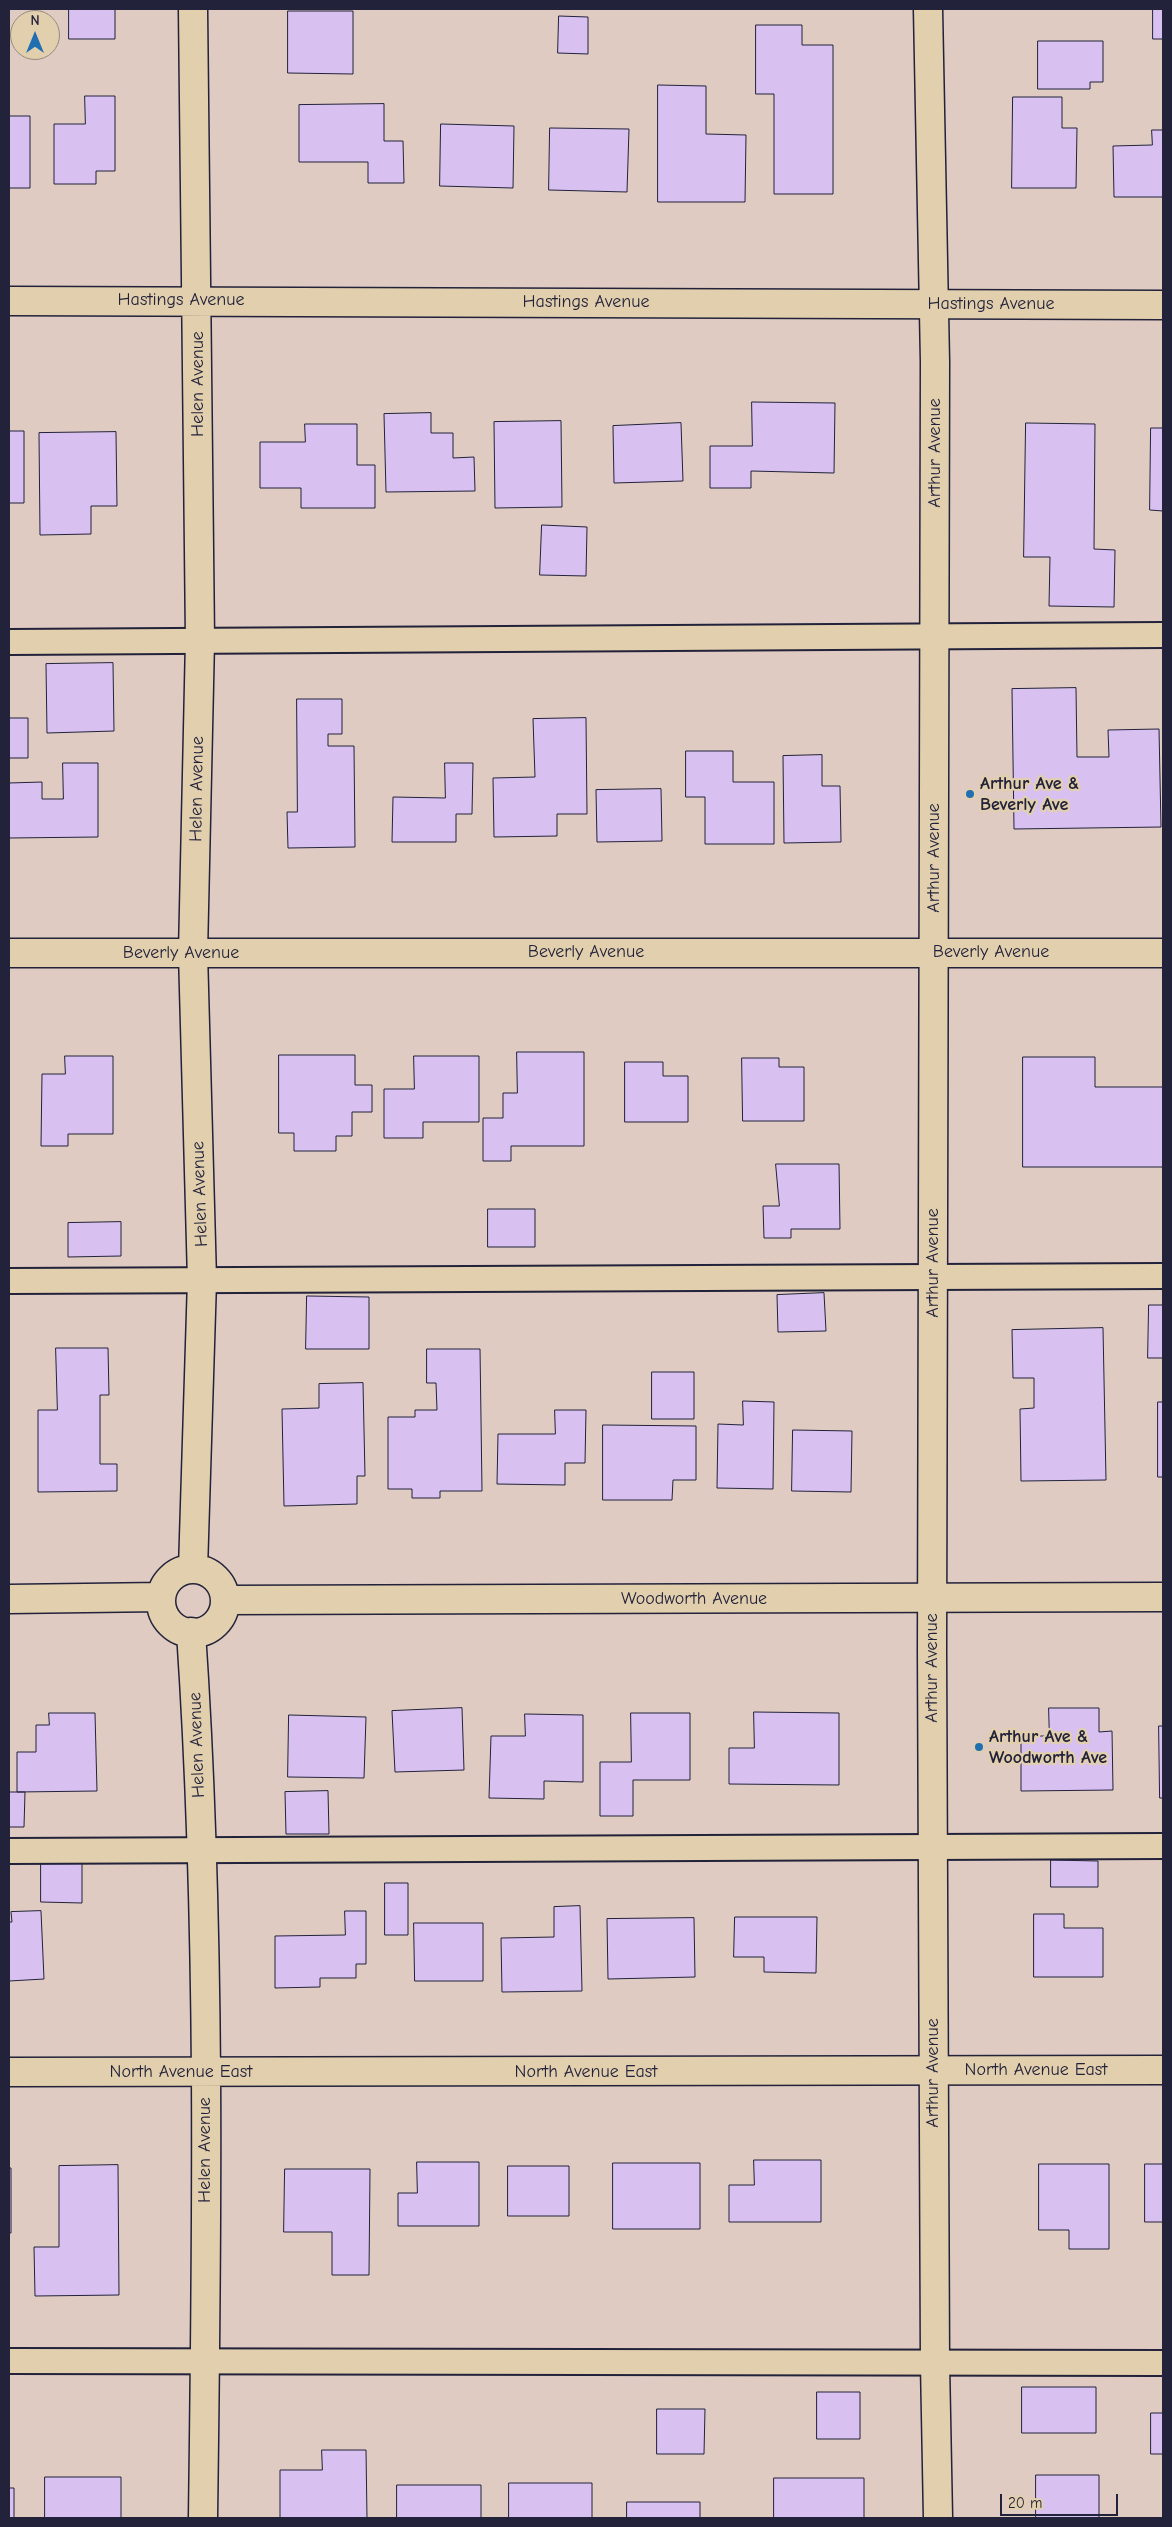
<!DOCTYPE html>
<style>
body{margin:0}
#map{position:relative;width:1172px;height:2527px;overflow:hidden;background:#dfcbc1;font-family:"Comic Neue",sans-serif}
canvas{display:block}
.frame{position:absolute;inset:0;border:10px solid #22223b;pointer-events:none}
.north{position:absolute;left:10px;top:10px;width:50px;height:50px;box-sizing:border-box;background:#e2cfad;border:1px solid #958a7f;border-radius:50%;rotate:0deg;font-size:14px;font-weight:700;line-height:20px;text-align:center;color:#22223b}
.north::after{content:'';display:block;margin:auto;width:18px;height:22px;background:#1f6fb2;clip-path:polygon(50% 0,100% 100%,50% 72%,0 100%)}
.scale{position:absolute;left:1000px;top:2494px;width:118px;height:22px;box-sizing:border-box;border:2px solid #22223b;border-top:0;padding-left:6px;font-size:15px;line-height:18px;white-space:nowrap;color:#22223b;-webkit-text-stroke:4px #e2cfad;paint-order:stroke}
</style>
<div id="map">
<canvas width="1172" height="2527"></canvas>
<div class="frame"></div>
<div class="north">N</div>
<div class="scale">20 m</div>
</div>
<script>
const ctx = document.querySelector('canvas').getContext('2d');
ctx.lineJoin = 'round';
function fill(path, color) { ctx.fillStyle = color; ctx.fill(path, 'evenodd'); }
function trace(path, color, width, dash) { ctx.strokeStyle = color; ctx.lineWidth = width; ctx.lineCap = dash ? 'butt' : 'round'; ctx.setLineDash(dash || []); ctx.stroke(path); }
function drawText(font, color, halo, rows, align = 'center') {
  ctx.font = font + ' "Comic Neue",sans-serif'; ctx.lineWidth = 4.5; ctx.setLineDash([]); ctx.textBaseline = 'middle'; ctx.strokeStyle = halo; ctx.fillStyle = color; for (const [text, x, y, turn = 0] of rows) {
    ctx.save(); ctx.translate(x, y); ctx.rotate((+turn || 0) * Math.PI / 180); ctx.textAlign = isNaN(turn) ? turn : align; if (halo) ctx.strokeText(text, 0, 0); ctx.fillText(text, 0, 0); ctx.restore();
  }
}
const building = new Path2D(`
 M69,9h46v30h-46z
 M1153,9h10v30h-10z
 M288,11h65v63l-65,-1z
 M559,16l29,1v37l-30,-1z
 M756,25h46v20h31v149h-59v-100h-18z
 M1038,41h65v41h-13v7h-52z
 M658,85l48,1v48l40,1 -1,67h-87z
 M85,96h30v75h-19v13h-42v-60h31z
 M1013,97h49v31h15l-1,60h-64z
 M384,104v37h19l1,42h-36v-21h-69v-57z
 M9,116h21v72h-21z
 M441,124l73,2 -1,62 -73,-2z
 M550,128l79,1 -2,63 -78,-2z
 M1152,130h11v67h-49l-1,-51 39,-1z
 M752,402l83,1 -1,70 -83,-2v17h-41v-42h42z
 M431,413v20h22v25l21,-1 1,34 -89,1 -2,-78z
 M561,421l1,86 -67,1 -1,-86z
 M681,423l2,58 -69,2 -1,-57z
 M1026,423l69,1 -1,125 21,1 -1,57 -65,-1 1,-49h-26z
 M305,424h52v41h18v43h-74v-20h-41v-46h45z
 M1151,428h12v83l-13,-1z
 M9,431h15v72h-15z
 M116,432l1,74h-26v28l-51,1 -1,-102z
 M542,525l45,2 -1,49 -46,-1z
 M113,663l1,68 -67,2 -1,-69z
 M1076,688l1,69h32l-1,-27 51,-1 2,98 -147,2 -2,-140z
 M297,699h45v35h-14v12h26l1,101 -67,1 -1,-36h10z
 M9,718h19v40h-19z
 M586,718l1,96h-30v22l-63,1 -1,-59 42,-1 -2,-58z
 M686,751h47v31h41v62h-69v-47h-19z
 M822,755v31h18l1,56 -57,1 -1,-87z
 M63,763h35v74l-89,1v-55l33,-1v17h21z
 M445,763h28l-1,51h-16v28h-64l1,-45 52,1z
 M661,789l1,52 -65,1 -1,-52z
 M517,1052h67v94h-73v15h-28v-43h20v-25h14z
 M279,1055h76v30h17v27h-20v24h-16v15h-42v-18h-15z
 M65,1056h48v78h-45v12h-27l1,-72h23z
 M414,1056h65v66h-56v16h-39v-49h30z
 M1023,1057h72v30h68v80h-140z
 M742,1058h37v9h25v54h-61z
 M625,1062h38v14h25v46h-63z
 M776,1164h63l1,65h-49v9h-27l-1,-32h16z
 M488,1209h47v38h-47z
 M121,1222v34l-53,1v-34z
 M824,1293l2,38 -48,1 -1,-37z
 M307,1296l62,1v52h-63z
 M1149,1305h14v53h-15z
 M1103,1328l3,152 -85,1 -1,-72 14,-1v-30h-21l-1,-48z
 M56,1348h52l1,47h-9v69h17v27l-79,1v-82h19z
 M427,1349h53l2,142h-42v7h-28v-9h-24v-72h27v-7h22l-1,-27h-9z
 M652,1372h42v47h-42z
 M363,1383l2,93h-8v28l-73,2 -2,-97 37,-1v-24z
 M743,1401l31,1 -1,87 -56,-1 1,-64 25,1z
 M1158,1402h5v75h-5z
 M555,1410h31l-1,53h-20v22l-68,-1 1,-50h57z
 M603,1425l93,1v54h-23l-1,20h-69z
 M793,1430l59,1 -1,61 -59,-1z
 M462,1708l2,62 -69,2 -3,-61z
 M1049,1708h50v24l13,-1 1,59 -92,1v-55h28z
 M754,1712l85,1v72l-110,-1v-36h25z
 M49,1713h46l2,78 -80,1v-40h19v-27h13z
 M631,1713h59v67h-57v36h-33v-54h31z
 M525,1714l58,1v67l-39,-1v18l-55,-1 2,-62h34z
 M289,1715l77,2 -2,61 -76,-1z
 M1159,1726h4v72h-3z
 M328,1791l1,43h-43l-1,-42z
 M9,1792h16l-1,35h-15z
 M41,1858l41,1v44l-41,-1z
 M1051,1860l47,1v26h-47z
 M385,1883h23v52h-23z
 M580,1906l2,85 -80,1 -1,-54 53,-1v-30z
 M41,1911l3,68 -35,2v-59h3l-1,-10z
 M345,1911h21v53h-10v14h-36v9l-45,1v-52l70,-1z
 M1034,1914h30v14h39v49h-69z
 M735,1917h82l-1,56 -52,-1v-15h-30z
 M694,1918l1,59 -87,2 -1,-60z
 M414,1923h69v58h-68z
 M754,2160h67v62h-92v-37h25z
 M417,2162h62v64h-81v-33h19z
 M613,2163h87v66h-87z
 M1039,2164h70v85h-40v-19h-30z
 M1145,2164h18v58h-18z
 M118,2165l1,130 -84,1 -1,-49h25v-81z
 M508,2166h61v50h-61z
 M9,2168h2v65h-2z
 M285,2169h85l-1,106h-37v-43h-48z
 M1022,2387h74v46h-74z
 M817,2392h43v47h-43z
 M657,2409h48l-1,45h-47z
 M1151,2413h12v41h-12z
 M322,2450h44l1,68h-87v-48h42z
 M1036,2475h63v43h-63z
 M45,2477h76v41h-76z
 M774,2478h90v40h-90z
 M509,2483h83v35h-83z
 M397,2485h84v33h-84z
 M9,2488h5v30h-5z
 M627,2502h73v16h-73z`);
const lane = new Path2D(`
 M9,642l1154,-7
 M9,1281l1154,-5
 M9,1851l1154,-5
 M9,2361l1154,2`);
const street = new Path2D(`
 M9,301l1154,4
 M9,953h1154
 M193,1569l9,-289 -9,-327 7,-313 -7,-631
 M161 1601a32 32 0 1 1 64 0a32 32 0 1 1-64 0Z
 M9,1599l152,-2
 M225,1600l938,-3
 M191,1632c20,295 16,591 12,886
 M9,2072l1154,-2`);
const secondary = new Path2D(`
 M928,9l7,353 -3,1286 3,716 3,154`);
const markers = [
 [970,794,5,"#1f6fb2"],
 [979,1747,5,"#1f6fb2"]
];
const streetNames = [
 ["Hastings Avenue",181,300],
 ["Hastings Avenue",586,302],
 ["Hastings Avenue",991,304],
 ["Helen Avenue",198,384,-90],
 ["Arthur Avenue",935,453,-90],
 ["Helen Avenue",197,789,-89],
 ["Arthur Avenue",934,858,-90],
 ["Beverly Avenue",586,952],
 ["Beverly Avenue",991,952],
 ["Beverly Avenue",181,953],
 ["Helen Avenue",200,1194,-92],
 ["Arthur Avenue",933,1263,-90],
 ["Woodworth Avenue",694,1599],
 ["Arthur Avenue",932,1668,-90],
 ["Helen Avenue",197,1745,-92],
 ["North Avenue East",1036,2070],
 ["North Avenue East",181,2072],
 ["North Avenue East",586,2072],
 ["Arthur Avenue",933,2073,-90],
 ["Helen Avenue",205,2150,-90]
];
const poiNames = [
 ["Arthur Ave &",980,784],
 ["Beverly Ave",980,805],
 ["Arthur Ave &",989,1737],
 ["Woodworth Ave",989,1758]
];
fill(building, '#d8c1f1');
trace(building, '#22223b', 1);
trace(lane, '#22223b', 28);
trace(street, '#22223b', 31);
trace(secondary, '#22223b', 31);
trace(lane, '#e2cfad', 24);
trace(street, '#e2cfad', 28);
trace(secondary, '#e2cfad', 28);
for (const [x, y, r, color] of markers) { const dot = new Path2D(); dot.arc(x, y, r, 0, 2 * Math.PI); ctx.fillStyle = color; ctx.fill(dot); trace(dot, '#e2cfad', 2); }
drawText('18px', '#22223b', '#e2cfad', streetNames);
drawText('bold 18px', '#22223b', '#e2cfad', poiNames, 'left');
</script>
